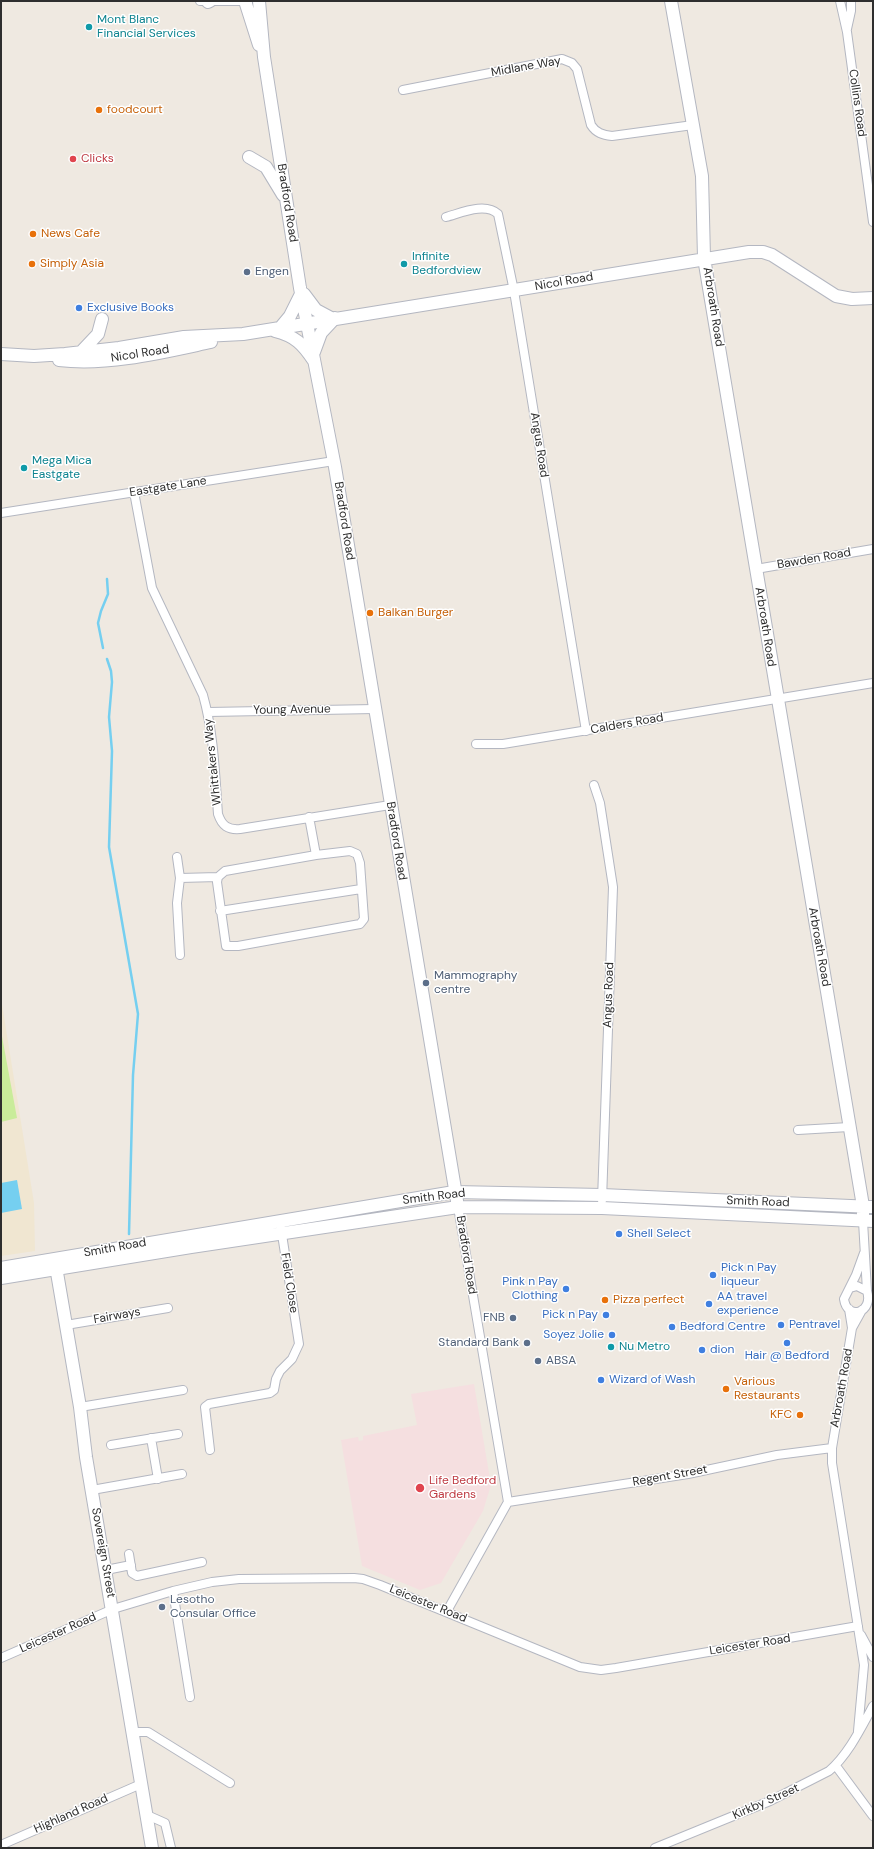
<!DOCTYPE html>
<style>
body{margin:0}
#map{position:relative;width:874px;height:1849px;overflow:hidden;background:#efe9e1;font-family:"DM Sans",sans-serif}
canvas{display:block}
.frame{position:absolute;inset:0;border:2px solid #2e2e2e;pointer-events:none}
</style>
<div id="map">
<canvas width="874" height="1849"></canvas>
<div class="frame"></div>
</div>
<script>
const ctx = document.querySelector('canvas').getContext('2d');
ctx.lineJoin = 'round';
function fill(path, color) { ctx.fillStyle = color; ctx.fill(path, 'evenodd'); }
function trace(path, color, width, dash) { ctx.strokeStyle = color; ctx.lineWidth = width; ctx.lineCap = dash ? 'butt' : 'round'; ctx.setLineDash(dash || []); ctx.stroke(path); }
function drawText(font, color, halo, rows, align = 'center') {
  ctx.font = font + ' "DM Sans",sans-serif'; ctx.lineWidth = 3; ctx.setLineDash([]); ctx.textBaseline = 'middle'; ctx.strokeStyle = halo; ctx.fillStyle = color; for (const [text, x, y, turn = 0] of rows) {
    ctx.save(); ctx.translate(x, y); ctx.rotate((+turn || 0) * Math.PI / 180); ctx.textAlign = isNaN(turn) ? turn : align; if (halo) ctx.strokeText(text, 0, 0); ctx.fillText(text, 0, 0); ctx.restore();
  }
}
const education = new Path2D(`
 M1,998l33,205 1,48 -34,5z`);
const medical = new Path2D(`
 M474,1384l17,101 -8,26 -42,72 -21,7 -58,-24 -21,-126 17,-3 1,4 4,-1v-4l54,-11 -6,-31z`);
const pitch = new Path2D(`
 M1,1031l16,87 -16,4z`);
const water = new Path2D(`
 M17,1180l5,29 -21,4v-30z`);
const stream = new Path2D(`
 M103,648l-5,-25 3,-12 7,-17 -1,-15
 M107,659l4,12 1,11 -3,35 3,34 -3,96 29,167 -5,61 -4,159`);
const street = new Path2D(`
 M200,1h48
 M840,1l7,31 26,190
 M847,29l4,-18v-10
 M403,90l159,-31 10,4 5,6 14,56c5,8 12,10 21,11l81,-11
 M446,217c15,-4 39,-15 52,-3l16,77 72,440
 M134,492l18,96 51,107c11,39 12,79 15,119 4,12 10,16 22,15l150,-24
 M1,513l333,-52
 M756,569l117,-20
 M208,712l167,-3
 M476,744h27l370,-61
 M594,785l6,18 13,84 -11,313
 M309,817l7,38
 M350,851l7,3 3,9 4,56 -4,5 -122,22h-12l-9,-64 1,-5 7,-6 91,-16z
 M177,857l3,21 -3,25 3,52
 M180,878l38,-1
 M220,911l141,-22
 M798,1130l51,-3
 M863,1221l4,70
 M850,1288l7,-2 10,5c7,22 -20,30 -23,8l12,-24 8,-22
 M849,1309l3,19
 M66,1325l102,-17
 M80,1407l103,-17
 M151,1438l7,41
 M111,1445l67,-11
 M210,1450l-5,-43 4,-3 61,-11 4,-3 2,-11 4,-8 12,-12 7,-15 -18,-116
 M92,1490l90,-16
 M508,1502l180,-28 89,-19 55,-7
 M129,1554l3,19 5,3 65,-14
 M106,1570l25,-5
 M173,1591l17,106
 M447,1611l61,-109 -50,-295
 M861,1635l12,22
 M1,1658l112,-49 60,-18 39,-9 27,-3 115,-1 9,1 17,6 200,82 21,3 15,-2 242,-42
 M858,1731l6,-66 -32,-202v-15l20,-120 10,-18
 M133,1732h15l82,51
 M836,1766l37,50
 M147,1815l18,8 6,25
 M1,1845l140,-61
 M655,1848l115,-47 59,-30c19,-16 32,-43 44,-65`);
const secondary = new Path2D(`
 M245,1l14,44
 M259,1l5,56 36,231 35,179 123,740
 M671,1l31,175 2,82 159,948v15
 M208,2l2,-1
 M249,157l17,10 17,28
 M304,294l12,16 15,8
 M280,328l10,-12 11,-22
 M275,331c20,5 28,13 39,30
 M81,352l17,-18 4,-15
 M314,352l7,-19 14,-15
 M1,354l33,2 31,-2 54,-6 65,-11 59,-3 506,-82h14l9,3 64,41 16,3 21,-1
 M59,360c49,6 105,-8 152,-18
 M55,1261l25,146 6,50 66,391
 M1,1268l453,-76 148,3 271,12
 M1,1278l190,-31 267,-40 144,1 271,13`);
const markers = [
 [89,27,4,"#0f9aa8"],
 [99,110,4,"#e8710a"],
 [73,159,4,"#e0444e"],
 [33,234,4,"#e8710a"],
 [32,264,4,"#e8710a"],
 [404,264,4,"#0f9aa8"],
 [247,272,4,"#5c6f8a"],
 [79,308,4,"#3f7fe0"],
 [24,468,4,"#0f9aa8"],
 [370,613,4,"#e8710a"],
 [426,983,4,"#5c6f8a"],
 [619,1234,4,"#3f7fe0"],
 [713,1275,4,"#3f7fe0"],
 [566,1289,4,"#3f7fe0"],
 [605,1300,4,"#e8710a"],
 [709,1304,4,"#3f7fe0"],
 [606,1315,4,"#3f7fe0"],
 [513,1318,4,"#5c6f8a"],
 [781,1325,4,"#3f7fe0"],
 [672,1327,4,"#3f7fe0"],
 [612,1335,4,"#3f7fe0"],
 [527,1343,4,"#5c6f8a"],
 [787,1343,4,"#3f7fe0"],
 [611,1347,4,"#0f9aa8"],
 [702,1350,4,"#3f7fe0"],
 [538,1361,4,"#5c6f8a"],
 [601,1380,4,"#3f7fe0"],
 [726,1389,4,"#e8710a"],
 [800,1415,4,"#e8710a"],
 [420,1488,5,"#e0444e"],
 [162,1607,4,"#5c6f8a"]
];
const cultureNames = [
 ["Mont Blanc",97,20],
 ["Financial Services",97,34],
 ["Infinite",412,257],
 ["Bedfordview",412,271],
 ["Mega Mica",32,461],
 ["Eastgate",32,475],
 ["Nu Metro",619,1347]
];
const streetNames = [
 ["Midlane Way",526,67,-10],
 ["Collins Road",857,103,82],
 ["Bradford Road",287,203,81],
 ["Nicol Road",564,282,-10],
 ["Arbroath Road",713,307,81],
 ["Nicol Road",140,354,-9],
 ["Angus Road",539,445,81],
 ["Eastgate Lane",168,487,-9],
 ["Bradford Road",344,521,81],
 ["Bawden Road",814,559,-10],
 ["Arbroath Road",765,627,81],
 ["Young Avenue",292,710,-1],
 ["Calders Road",627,724,-10],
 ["Whittakers Way",213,762,-96],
 ["Bradford Road",396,841,81],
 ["Arbroath Road",819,947,80],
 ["Angus Road",609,995,-88],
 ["Smith Road",434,1197,-7],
 ["Smith Road",758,1202,2],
 ["Smith Road",115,1248,-10],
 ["Bradford Road",466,1255,81],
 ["Field Close",289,1283,81],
 ["Fairways",117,1316,-10],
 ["Arbroath Road",842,1388,-80],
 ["Regent Street",670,1476,-10],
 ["Sovereign Street",103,1553,80],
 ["Leicester Road",428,1604,22],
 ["Leicester Road",58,1633,-24],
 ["Leicester Road",750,1645,-9],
 ["Kirkby Street",766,1802,-24],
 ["Highland Road",71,1814,-24]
];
const foodNames = [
 ["foodcourt",107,110],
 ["News Cafe",41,234],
 ["Simply Asia",40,264],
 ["Balkan Burger",378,613],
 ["Pizza perfect",613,1300],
 ["Various",734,1382],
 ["Restaurants",734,1396],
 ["KFC",792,1415,"right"]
];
const healthNames = [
 ["Clicks",81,159],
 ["Life Bedford",429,1481],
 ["Gardens",429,1495]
];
const serviceNames = [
 ["Engen",255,272],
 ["Mammography",434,976],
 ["centre",434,990],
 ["FNB",505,1318,"right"],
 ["Standard Bank",519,1343,"right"],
 ["ABSA",546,1361],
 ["Lesotho",170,1600],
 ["Consular Office",170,1614]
];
const shopNames = [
 ["Exclusive Books",87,308],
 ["Shell Select",627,1234],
 ["Pick n Pay",721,1268],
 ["liqueur",721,1282],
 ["Pink n Pay",558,1282,"right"],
 ["Clothing",558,1296,"right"],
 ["AA travel",717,1297],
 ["experience",717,1311],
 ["Pick n Pay",598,1315,"right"],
 ["Pentravel",789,1325],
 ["Bedford Centre",680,1327],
 ["Soyez Jolie",604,1335,"right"],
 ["dion",710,1350],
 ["Hair @ Bedford",787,1356,"center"],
 ["Wizard of Wash",609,1380]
];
fill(education, '#f0e6d1');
fill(medical, '#f5dfe0');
fill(pitch, '#c9ec9a');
fill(water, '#75cff0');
trace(stream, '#75cff0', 2.5);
trace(street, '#b4b7c1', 10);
trace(secondary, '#b4b7c1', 14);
trace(street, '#fff', 8);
trace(secondary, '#fff', 12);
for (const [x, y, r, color] of markers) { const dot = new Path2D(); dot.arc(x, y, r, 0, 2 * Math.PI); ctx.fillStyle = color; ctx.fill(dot); trace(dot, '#fff', 1.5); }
drawText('12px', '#0d838f', '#fff', cultureNames, 'left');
drawText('12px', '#2e2e2e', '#fff', streetNames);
drawText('12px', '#c56008', '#fff', foodNames, 'left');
drawText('12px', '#be3a42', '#fff', healthNames, 'left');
drawText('12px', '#4e5e75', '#fff', serviceNames, 'left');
drawText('12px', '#366cbe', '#fff', shopNames, 'left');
</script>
